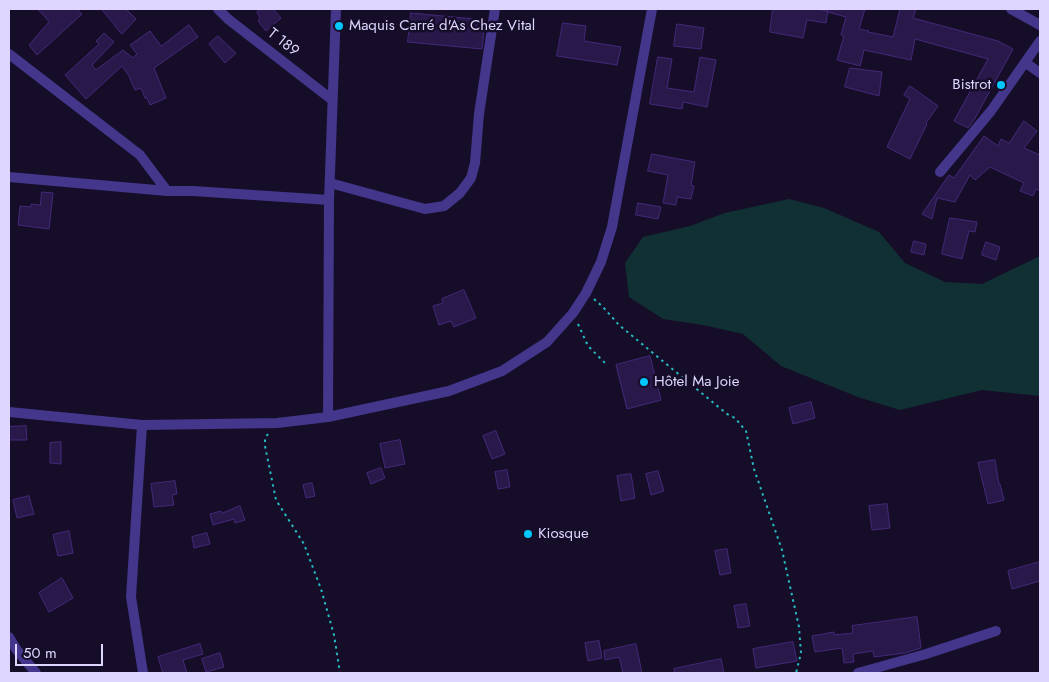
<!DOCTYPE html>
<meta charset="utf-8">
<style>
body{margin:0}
#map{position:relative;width:1049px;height:682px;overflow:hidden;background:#160e29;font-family:Jost,sans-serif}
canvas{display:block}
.frame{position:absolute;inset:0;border:10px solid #dfd6ff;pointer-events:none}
.scale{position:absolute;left:15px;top:644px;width:88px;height:22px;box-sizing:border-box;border:2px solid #dfd6ff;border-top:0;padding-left:6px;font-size:15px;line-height:18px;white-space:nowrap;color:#dfd6ff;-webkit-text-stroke:4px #160e29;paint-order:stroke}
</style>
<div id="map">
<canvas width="1049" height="682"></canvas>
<div class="frame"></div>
<div class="scale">50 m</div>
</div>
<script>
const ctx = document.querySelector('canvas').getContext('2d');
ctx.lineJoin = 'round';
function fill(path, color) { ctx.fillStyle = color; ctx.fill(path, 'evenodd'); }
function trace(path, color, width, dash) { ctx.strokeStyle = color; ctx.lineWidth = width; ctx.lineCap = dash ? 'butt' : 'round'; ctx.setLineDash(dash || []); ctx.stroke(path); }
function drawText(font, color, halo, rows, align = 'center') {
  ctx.font = font + ' Jost,sans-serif'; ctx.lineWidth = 5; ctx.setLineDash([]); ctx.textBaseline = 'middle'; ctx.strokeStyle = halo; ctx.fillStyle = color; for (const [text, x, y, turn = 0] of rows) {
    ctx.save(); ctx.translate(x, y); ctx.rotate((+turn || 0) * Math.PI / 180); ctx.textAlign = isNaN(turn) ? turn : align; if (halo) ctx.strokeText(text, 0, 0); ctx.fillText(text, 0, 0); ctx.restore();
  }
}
const green = new Path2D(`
 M789,199l35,9 55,24 26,31 40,19 37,2 58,-28v140l-58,-6 -82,20 -42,-13 -77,-31 -38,-32 -40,-9 -40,-6 -34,-22 -4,-34 18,-26 47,-11 35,-13z`);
const building = new Path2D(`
 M38,9h38l6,5 -45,41 -8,-10 20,-23z
 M102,9h24l10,10 -14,15z
 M262,9h11l8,9 -15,13 -8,-10 2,-3 -3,-6z
 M773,9h42l13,2 -2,12 -19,-3 -4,18 -33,-6z
 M828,9h37l-6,20 10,2 -1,1 25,5 7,-28h16l-3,9 85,23 15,8 -39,71 -6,8 -14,-7 34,-62 -73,-20 -4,21 -47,-10 -4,16 -23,-6 7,-24 -3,-1 5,-18 -18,-5z
 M411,13l74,7 -3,29 -74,-7z
 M563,23l23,3 -2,15 37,6 -4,18 -60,-9z
 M677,24l27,4 -3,21 -27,-3z
 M189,25l9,12 -44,31 12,30 -16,7 -3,-7h-2l-4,-10 -6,2 -6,-14 -7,-10 -36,33 -21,-24 34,-31 -3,-3 8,-8 10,9 -22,23 4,5 27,-20 10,8 4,-4 -7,-9 20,-14 11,15z
 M218,36l18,17 -11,10 -16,-19z
 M658,57l14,2 -5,29 27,4 6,-35 16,3 -9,47 -24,-5 -1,7 -32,-5z
 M850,68l32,4 -3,24 -34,-9z
 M910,86l28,20 -12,17 1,1 -17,35 -23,-12 23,-48 -6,-4z
 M1024,121l13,10 -13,17 16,7v36l-4,-2 -3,7 -13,-5 4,-8 -34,-16 -15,13 -5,-5 -15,27 -18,-4 -5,21 -10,-5 27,-39 5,3 30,-42 14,10 3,-7 8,4z
 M652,154l43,8 -4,23 3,1 -3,13 -14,-2 -1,8 -13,-2 5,-28 -20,-4z
 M42,192l11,1 -4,36 -31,-4 2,-19 11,1v-3l9,1z
 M638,203l23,4 -3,12 -22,-4z
 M950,218l27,4 -2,10 -6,-1 -7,28 -20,-5z
 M914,241l12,3 -2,11 -13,-3z
 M986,242l14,5 -4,13 -14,-5z
 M464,290l12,28 -22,9 -3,-6 -12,4 -6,-19 10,-3 -1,-4z
 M650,356l11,44 -34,9 -11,-44z
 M811,402l4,16 -22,6 -4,-16z
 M26,426l1,14h-18v-13z
 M496,431l9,23 -13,5 -9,-23z
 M400,440l5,24 -20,4 -5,-24z
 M61,442v22l-11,-1v-20z
 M995,460l4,24h1l4,16 -16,4 -10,-41z
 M381,468l4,10 -14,6 -4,-11z
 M507,470l3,17 -12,2 -3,-17z
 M658,471l6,20 -13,4 -5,-21z
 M631,474l4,24 -14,3 -4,-25z
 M175,481l2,13 -5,1 2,10 -20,2 -3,-23z
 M312,483l3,13 -9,2 -3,-13z
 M29,496l5,18 -17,4 -4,-18z
 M887,504l3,24 -18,2 -3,-24z
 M240,506l5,14 -10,3 -1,-4 -21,6 -3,-11 11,-3 1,2z
 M69,531l4,22 -15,3 -5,-21z
 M207,533l3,11 -16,4 -2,-11z
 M727,549l4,24 -11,2 -5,-24z
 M1040,562v19l-28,8 -4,-18z
 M62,578l11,20 -24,14 -10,-19z
 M746,604l4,22 -12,2 -4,-22z
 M917,617l4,31 -16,5 -31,4 -1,-6 -20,3 1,8 -10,1 -2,-15 -27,4 -3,-16 22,-4v3l19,-2 -1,-7z
 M599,641l3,17 -14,3 -3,-18z
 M793,642l4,19 -41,7 -3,-19z
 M200,644l3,10 -20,6 4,13h-24l-5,-16z
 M636,644l6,29h-19l-4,-16 -14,3 -1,-9z
 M220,653l4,14 -18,5 -4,-13z
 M721,659l3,14h-49l-1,-4z`);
const path = new Path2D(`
 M594,299l9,8 16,18 108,89 8,4 11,13 8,38 28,81 17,77 2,26 -5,20
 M578,324l10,22 18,18
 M268,434l-3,4v8l11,54 28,44 17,45 13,46 6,38`);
const minor = new Path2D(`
 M218,9l10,10 103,80
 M1011,9l29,16
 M9,54l131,101 27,36
 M1026,63l14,10
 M940,172l51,-61 49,-70
 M9,177l158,14h26l136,9
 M330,183l95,26 19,-3 16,-13 11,-15 4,-15 4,-49 16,-105
 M9,412l133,13 135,-2 51,-6 1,-217 7,-191
 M328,417l121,-26 53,-20 45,-29 26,-29 13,-20 15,-31 11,-35 40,-218
 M142,425l-11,172 12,76
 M9,637l7,12 20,24
 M858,673l68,-19 70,-23`);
const markers = [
 [339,26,5,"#02c7ff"],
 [1001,85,5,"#02c7ff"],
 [644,382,5,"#02c7ff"],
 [528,534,5,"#02c7ff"]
];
const poiNames = [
 ["Maquis Carré d'As Chez Vital",349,26],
 ["Bistrot",991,85,"right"],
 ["Hôtel Ma Joie",654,382],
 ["Kiosque",538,534]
];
const streetNames = [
 ["T 189",283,43,38]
];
fill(green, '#103033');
fill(building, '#29194b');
trace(building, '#432979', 1);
trace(path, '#26b9c2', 2, [2.5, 4]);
trace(minor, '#43368b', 10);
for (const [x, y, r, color] of markers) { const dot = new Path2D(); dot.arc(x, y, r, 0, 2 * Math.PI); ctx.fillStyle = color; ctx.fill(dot); trace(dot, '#160e29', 2); }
drawText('15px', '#dfd6ff', '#160e29', poiNames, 'left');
drawText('15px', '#dfd6ff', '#160e29', streetNames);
</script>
